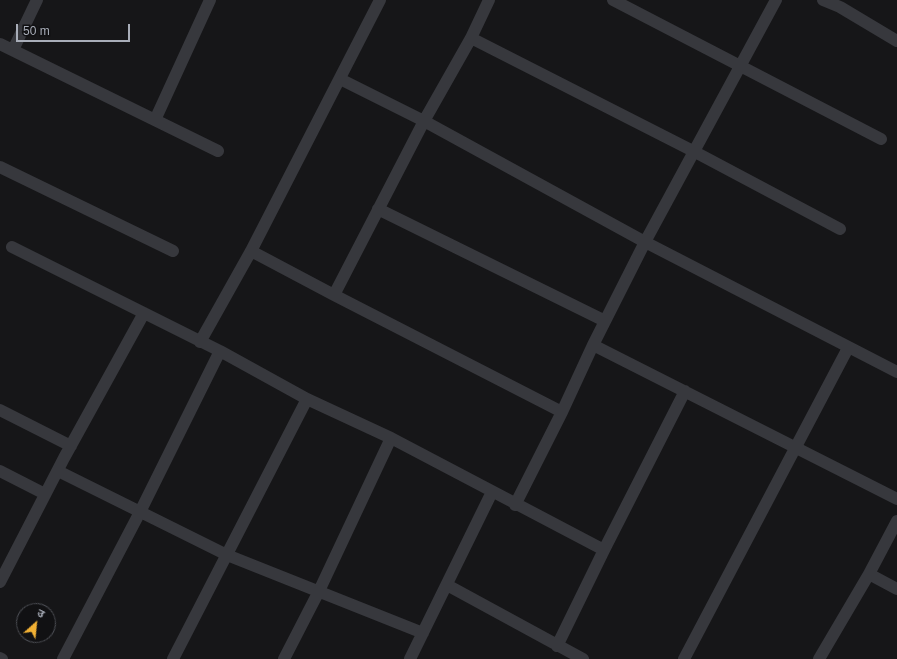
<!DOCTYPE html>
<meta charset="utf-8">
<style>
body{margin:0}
#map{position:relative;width:897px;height:659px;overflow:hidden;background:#161618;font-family:Helvetica,"Noto Sans Devanagari",sans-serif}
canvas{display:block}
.north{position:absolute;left:16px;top:603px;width:40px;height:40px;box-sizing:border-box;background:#111113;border:1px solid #4d4f55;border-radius:50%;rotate:27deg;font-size:11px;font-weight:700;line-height:16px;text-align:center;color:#a8adb8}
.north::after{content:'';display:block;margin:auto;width:14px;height:18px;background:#f2b134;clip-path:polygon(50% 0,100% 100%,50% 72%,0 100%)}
.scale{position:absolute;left:16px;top:24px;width:114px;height:18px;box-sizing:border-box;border:2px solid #a8adb8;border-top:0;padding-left:5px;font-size:12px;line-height:14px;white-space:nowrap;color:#a8adb8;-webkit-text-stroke:3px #111113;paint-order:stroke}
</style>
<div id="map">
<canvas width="897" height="659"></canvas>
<div class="north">उ</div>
<div class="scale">50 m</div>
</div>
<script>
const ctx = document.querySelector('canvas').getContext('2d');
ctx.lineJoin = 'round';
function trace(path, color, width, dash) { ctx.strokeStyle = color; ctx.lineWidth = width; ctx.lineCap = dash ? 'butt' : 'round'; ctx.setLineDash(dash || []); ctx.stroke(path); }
const minor = new Path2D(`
 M613,0l268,139
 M823,0l17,7 57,34
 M471,38l224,114 145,77
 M0,44l218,107
 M13,50l24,-50
 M340,79l84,42 221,121 252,130
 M155,120l55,-120
 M0,167l173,84
 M378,209l227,112
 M12,247l208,104 87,48 84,39 213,112
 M251,251l83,44 228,117
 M334,295l90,-174 47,-83 18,-38
 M200,342l51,-91 129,-251
 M593,345l304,154
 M0,410l71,36
 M0,471l45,23
 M58,471l169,84 196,78
 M515,505l47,-93 31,-67 52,-103 131,-242
 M869,574l28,15
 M0,582l64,-124 80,-145
 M447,585l136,74
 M557,646l47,-96 81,-159
 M0,658l2,1
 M63,659l77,-147 80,-161
 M173,659l134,-260
 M284,659l35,-68 72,-153
 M410,659l82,-167
 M684,659l164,-311
 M819,659l50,-85 28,-53`);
trace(minor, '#37383d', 12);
</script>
